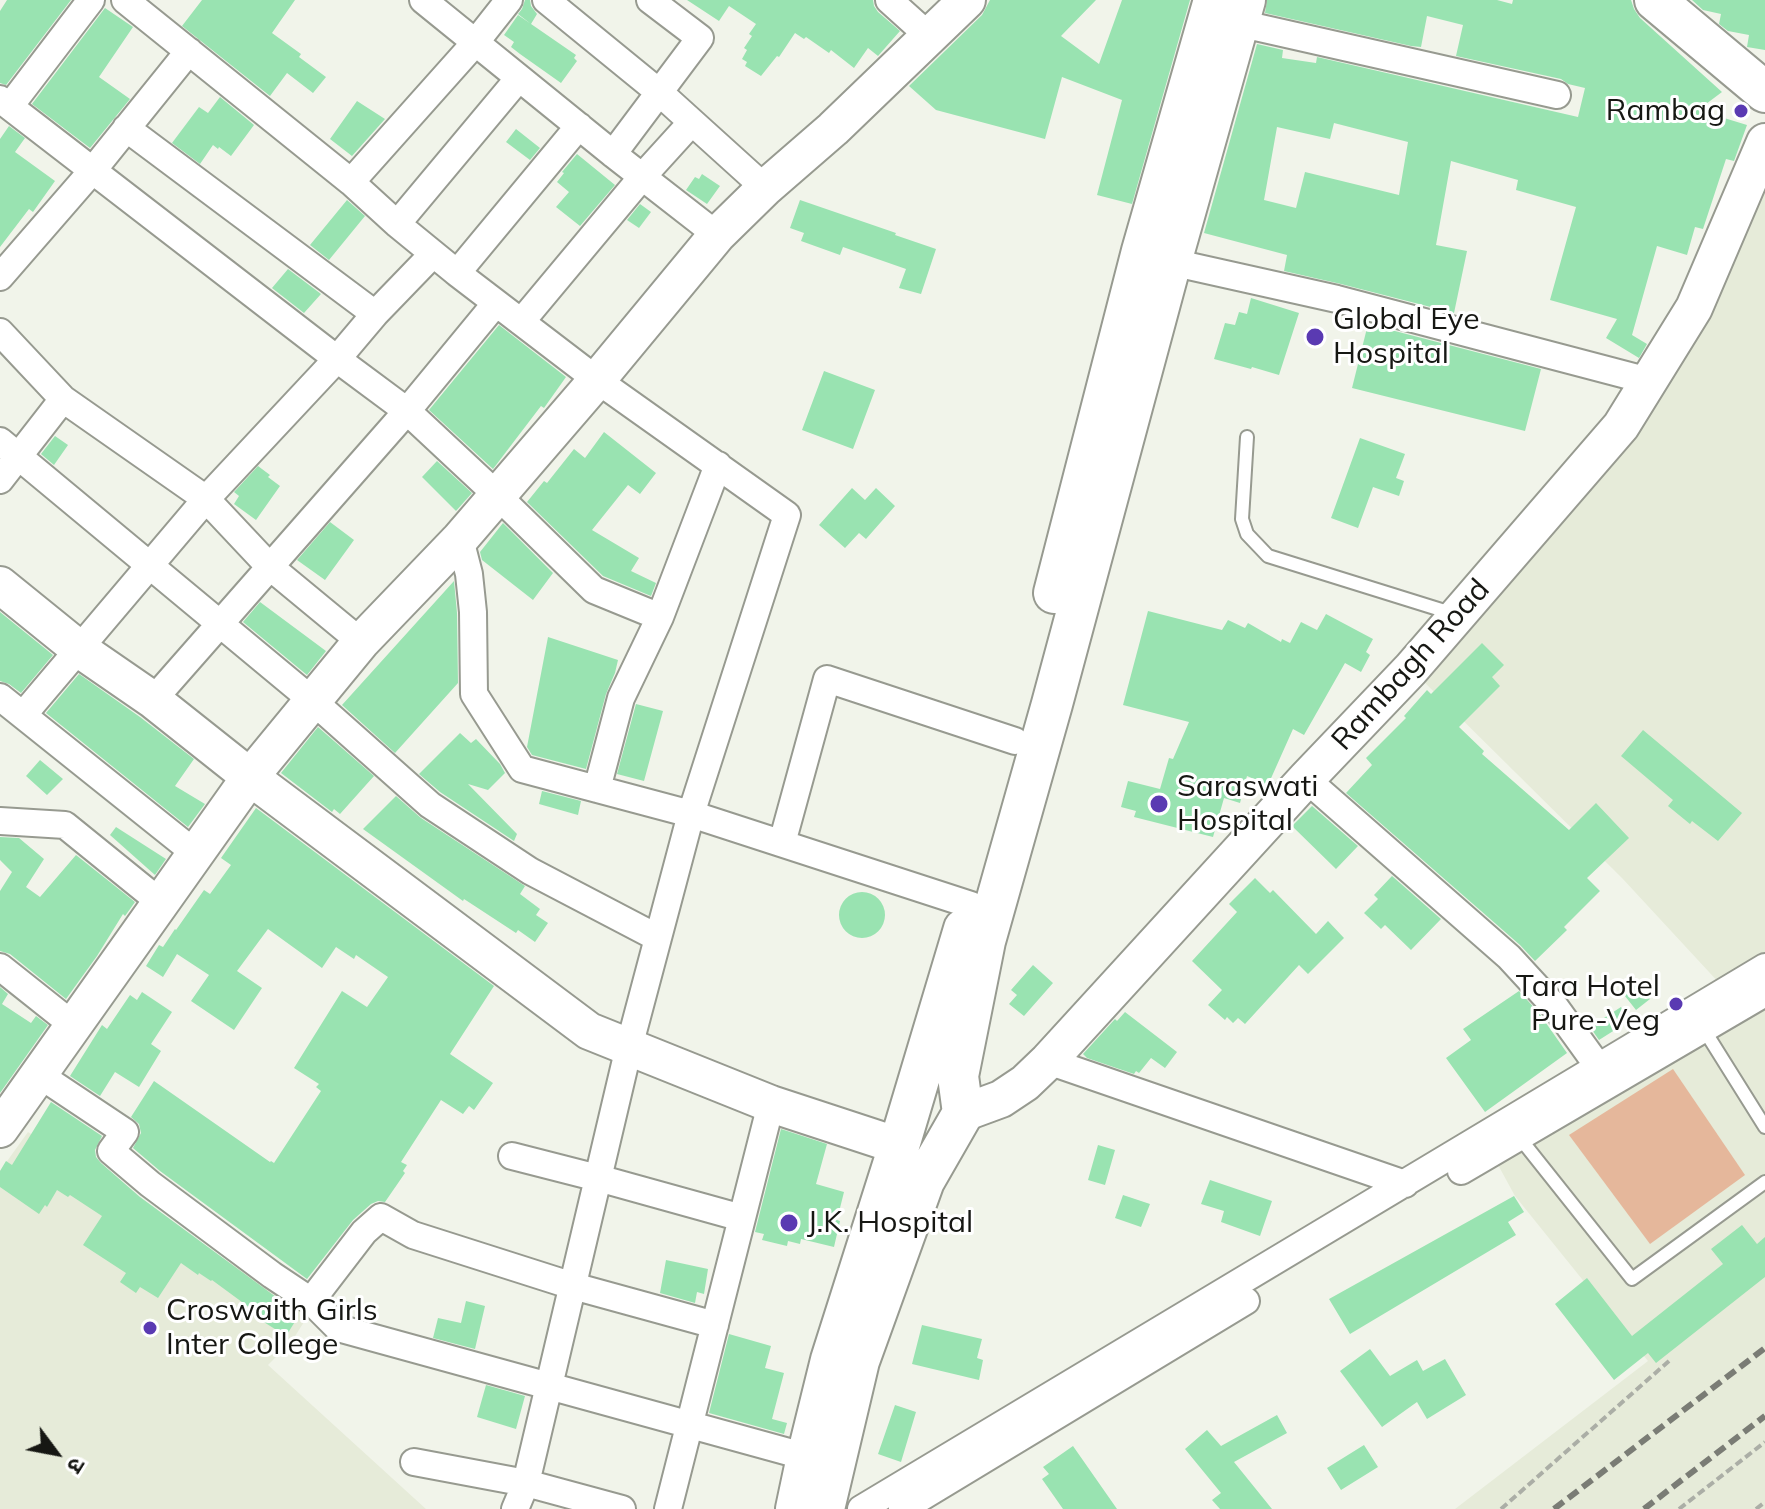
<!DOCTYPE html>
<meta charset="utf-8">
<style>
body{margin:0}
#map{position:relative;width:1765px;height:1509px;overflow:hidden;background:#f1f4ea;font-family:Mulish,"Noto Sans Devanagari",sans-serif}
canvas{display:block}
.north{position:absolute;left:16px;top:1413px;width:80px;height:80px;-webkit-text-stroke:6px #fff;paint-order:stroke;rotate:122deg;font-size:22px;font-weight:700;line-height:32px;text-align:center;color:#161713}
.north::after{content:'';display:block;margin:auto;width:28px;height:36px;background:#161713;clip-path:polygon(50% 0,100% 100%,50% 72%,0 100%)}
</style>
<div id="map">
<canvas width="1765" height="1509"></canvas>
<div class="north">उ</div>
</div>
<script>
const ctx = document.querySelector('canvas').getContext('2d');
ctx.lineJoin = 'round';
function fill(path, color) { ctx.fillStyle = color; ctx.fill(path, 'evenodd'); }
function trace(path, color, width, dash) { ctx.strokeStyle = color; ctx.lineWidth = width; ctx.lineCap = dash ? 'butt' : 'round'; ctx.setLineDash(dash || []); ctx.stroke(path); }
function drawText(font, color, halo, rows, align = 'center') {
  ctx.font = font + ' Mulish,sans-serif'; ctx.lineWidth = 6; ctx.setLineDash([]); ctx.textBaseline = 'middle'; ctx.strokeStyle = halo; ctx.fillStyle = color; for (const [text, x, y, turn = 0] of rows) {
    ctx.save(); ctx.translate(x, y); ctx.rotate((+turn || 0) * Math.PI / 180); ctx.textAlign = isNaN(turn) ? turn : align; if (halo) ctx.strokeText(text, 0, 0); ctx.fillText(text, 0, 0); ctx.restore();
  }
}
const built = new Path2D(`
 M1765,185v796l-31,18 -112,-121 -211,-209 121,-138z
 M1765,1010v499h-310l193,-148 -133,-165 -18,-33z
 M28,1132l281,182 -17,27 -24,24 158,144h-426v-338z`);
const green = new Path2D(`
 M1673,1069l72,106 -95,69 -81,-109z`);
const building = new Path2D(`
 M7,0h64l-65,85 -6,-2v-72z
 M202,0h93l-23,33 29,21 -2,3 27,20 -13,16 -26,-20 -17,23 -88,-70z
 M525,0h5l1,6 6,8 -6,10 -13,-10 4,-5z
 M687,0h186l1,6 4,6 22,19 -22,25 -10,-8 -14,20 -23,-18 -2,3 -23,-16 -2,2 -9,-6 -16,24 -2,-1 -16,20 -16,-10 2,-4 -5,-3 5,-9 -3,-2 8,-12 -3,-2 7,-10 -27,-18 -10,15z
 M990,0h106l-35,36 38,28 23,-64h68l-58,204 -35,-9 25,-95 -60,-23 -17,62 -109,-29 -27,-24 73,-71z
 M1267,0h230l15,4 1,-4h118l3,9 6,9 82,74 -24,18 49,15 -13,36 -8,-2 -23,70 -8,-2 -8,28 -30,-9 -25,89 15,9 -8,14 -33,-20 11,-19 -67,-19 26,-93 -60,-17 2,-10 -67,-19 -15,84 31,6 -13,62 -113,-29 -57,-13 3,-16 -83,-22 53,-189 26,6 -1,8 34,5 1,-6 261,60 7,-29 -17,-4 -7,-5 -105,-23 7,-31 -36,-9 -6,31 -10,-1 -146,-33zM1334,123l74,19 -9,53 -94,-23 -9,36 -32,-8 13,-73 53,12z
 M1692,0h73v50l-18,-3 2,-12 -21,-4 -9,-7 2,-10 -18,-4z
 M105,8l28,19 -34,50 31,22 -40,49 -58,-44z
 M518,15l58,40 -2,3 3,3 -16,22 -41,-29 -9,-7 3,-5 -10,-7z
 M220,97l34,28 -23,31 -12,-9 -1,2 -5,-4 -13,19 -28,-21 27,-36 9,6z
 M357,101l28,18 -33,37 -22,-17z
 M9,126l16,12 -10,14 40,29 -22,31 -4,-3 -29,38v-108z
 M516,129l24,19 -10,12 -24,-18z
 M577,154l38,31 -35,41 -24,-19 13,-15 -12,-10 7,-9 -2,-1z
 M702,174l18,12 -13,18 -21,-14 9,-13 4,2z
 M347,200l18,16 -36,44 -19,-15z
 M800,200l96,33 -1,2 41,14 -15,45 -22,-6 7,-19 -63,-22 -3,8 -39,-14 3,-8 -14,-5z
 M640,204l11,8 -12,16 -12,-8z
 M288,269l33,25 -17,19 -32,-25z
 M1251,298l48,15 -20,62 -27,-8 -1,2 -37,-10 11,-36 10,2 4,-13 8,2z
 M1368,324l173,45 -16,62 -173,-43z
 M499,325l67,52 -22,31 -3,-2 -48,63 -64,-59z
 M824,371l51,19 -22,59 -51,-19z
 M604,432l52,41 -16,21 -12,-9 -36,45 47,28 -8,13 25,12 -5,13 -48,-20 -76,-74 17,-21 3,2 27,-34 11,9z
 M55,436l13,9 -14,20 -13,-11z
 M1360,438l45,16 -9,24 8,3 -5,15 -26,-9 -15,41 -27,-10z
 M437,461l35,32 -16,18 -34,-34z
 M258,466l12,9 -2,2 12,9 -24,34 -22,-16 5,-8 -5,-4z
 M852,488l13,12 11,-12 19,18 -29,33 -7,-6 -14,15 -26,-23z
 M330,522l24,18 -29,40 -28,-20z
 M503,523l50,50 -20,27 -51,-40 -2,-8z
 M454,581l3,32 1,70 -63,70 -53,-48z
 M260,602l66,49 -19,24 -64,-53z
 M1148,611l74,19 6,-10 17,8 3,-5 33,19 1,-3 8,4 11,-21 16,8 9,-16 47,25 -7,13 4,3 -9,17 -16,-9 -41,72 -11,-6 -25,56 -21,-9 -7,27 -16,-5 -11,39 -79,-20 2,-6 -15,-4 7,-26 32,8 9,-31 4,1 16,-37 -66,-17z
 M0,612l53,43 -32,38 -12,-9 -9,-3z
 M548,637l70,23 -3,13 -9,21 -20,75 -54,-14 -5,-8z
 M1482,643l22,22 -12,12 8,9 -41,41 25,24 -2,3 87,76 27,-27 33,35 -42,40 13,13 -36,36 3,3 -32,31 -15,-16 -174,-152 26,-28 -6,-7 40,-40 -2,-2 23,-26 4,4z
 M79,674l61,43 54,42 -19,27 30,18 -17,23 -142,-114z
 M636,704l27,7 -19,70 -27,-7z
 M318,727l56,49 -34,38 -6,-5 -2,3 -51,-39z
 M1643,730l99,83 -24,28 -26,-20 -2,3 -22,-18 5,-6 -52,-44z
 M460,733l11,10 5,-4 24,25 5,9 -17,17 -20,-6 49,50 -3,7 -74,-49 -21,-18z
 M40,760l23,19 -16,16 -21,-19z
 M542,791l39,10 -3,14 -39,-11z
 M396,796l25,22 104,68 -5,8 20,15 -4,6 12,8 -13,19 -17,-12 -2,3 -52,-34 -1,2 -100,-72z
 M1312,806l46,40 -22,23 -44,-43z
 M256,808l238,178 -44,68 43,29 -19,27 -5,-4 -6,8 -22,-14 -40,62 6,3 -4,6 2,2 -20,29 -7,-1 -7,3 -18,16 -46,59 -147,-108 -27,-23 8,-15 -2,-9 -8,-7 23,-36 116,81 1,-1 3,2 47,-72 -5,-4 3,-3 -25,-16 48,-77 25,16 21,-30 -32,-22 -2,4 -18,-12 -14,21 -54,-39 -31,42 25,17 -28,42 -43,-29 18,-26 -32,-21 -14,23 -17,-11 13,-21 4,2 12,-18 1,1 28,-40 6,4 21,-29 -10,-7z
 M116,827l50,32 -11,16 -45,-40z
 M0,837l19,1 25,21 -18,28 14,10 36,-42 59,47 -10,14 -2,-2 -26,42 -31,43 -56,-45 -10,-3v-60l12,-19 -12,-12z
 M1392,876l49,43 -30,31 -26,-25 -4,4 -17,-16 14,-14 -4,-4z
 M1255,878l15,15 3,-3 43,44 12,-13 16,17 -36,36 -9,-9 -54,59 -7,-6 -5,5 -6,-6 -2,3 -17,-15 14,-15 -30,-29 45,-49 -8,-8z
 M839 915a23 23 0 1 1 46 0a23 23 0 1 1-46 0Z
 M1033,965l20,18 -29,33 -15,-12 8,-9 -6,-5z
 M1636,980l14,19 -14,11 -15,-19z
 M0,987l8,7 -6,10 29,19 5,-7 12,9 -48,68z
 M1519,991l20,22 28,40 -82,59 -39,-54 25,-18 -8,-11z
 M142,992l30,20 -21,32 10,7 -22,36 -24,-15 -15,24 -30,-20 32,-51 5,4 23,-34 7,5z
 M1621,1007l8,14 -30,19 -9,-13z
 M1125,1012l52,40 -12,16 -14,-10 -12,15 -3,-2 -2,3 -47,-16 -4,-4 32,-35 2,2z
 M51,1102l51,34 -7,14 1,7 5,6 39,34 136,100 -4,8 24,15 -10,16 -27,-17 2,-3 -49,-36 -1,1 -12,-8 -1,2 -17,-12 -23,35 -18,-11 -4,6 -16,-11 6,-9 -43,-28 19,-29 -32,-21 -2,2 -11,-7 -10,17 -2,-2 -6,9 -39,-27v-16l6,-10 6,4z
 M781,1129l46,15 -11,40 28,8 -7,28 3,1 -6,26 -33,-8 -1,5 -12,-3 -1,5 -25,-6 2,-6 -9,-2z
 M1098,1145l17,5 -10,35 -17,-5z
 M1210,1180l62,21 -12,35 -39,-14 3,-11 -23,-7z
 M1123,1195l27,9 -9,23 -26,-9z
 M1514,1196l10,16 -16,10 8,13 -166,99 -21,-35z
 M1742,1225l15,19 8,-7v40l-109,86 -8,-10 -34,27 -59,-76 32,-26 45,58 91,-72 -12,-15z
 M666,1260l42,9 -4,25 -7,-2 -2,11 -35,-10z
 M466,1301l19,5 -10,43 -42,-11 5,-20 23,5z
 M922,1325l60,14 -5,19 6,2 -4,20 -67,-16z
 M729,1334l42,12 -6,22 19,5 -12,46 15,4 -3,11 -75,-21z
 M1370,1349l20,27 27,-16 6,11 22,-12 21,36 -39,24 -10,-17 -35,25 -42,-56z
 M486,1385l39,11 -9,33 -39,-12z
 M895,1405l21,7 -15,50 -23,-8z
 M1277,1415l10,18 -53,29 38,47h-52l-8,-9 9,-7 -36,-44 22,-19 14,16z
 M1364,1445l14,22 -37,23 -14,-22z
 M1073,1446l44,63h-54l-21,-30 7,-5 -6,-7z`);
const path = new Path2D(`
 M1501,1509l168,-148
 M1679,1509l86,-67
 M1756,1509l9,-7`);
const lane = new Path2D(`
 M1247,437l-5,82 5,15 21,22 183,57
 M1703,1028l62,99
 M1519,1137l113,142 133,-97`);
const street = new Path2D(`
 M125,0l226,182 46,42 60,49 140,107 190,135 -96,299 -62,233 -103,436 -11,26
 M423,0l190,154 104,81
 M546,0l114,93 105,95
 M889,0l41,37
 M1238,23l319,72
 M0,99l337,260 70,52 90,84 97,95 66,27
 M10,106l81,-106
 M126,128l249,186
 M613,154l87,-116 -50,-38
 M351,182l124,-139 34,-43
 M397,224l122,-146
 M1171,262l166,37 312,82
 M457,273l122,-147
 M0,277l93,-107 96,-119
 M521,322l121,-145 50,-55
 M0,332l63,67 143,100 63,67 92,76
 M0,441l313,260 117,104 100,66 128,67
 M0,480l63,-81
 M460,539l9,35 4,38 1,82 48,75 169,45 280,91
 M0,697l195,156
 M153,700l254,-289 89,-108
 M23,715l183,-216 131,-140 38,-45 58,-60
 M1306,779l203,178 47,51 52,72
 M597,789l24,-91 39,-81 58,-152
 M0,821l65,4 95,77
 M782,843l45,-164 188,62
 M0,967l73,58
 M1048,1061l357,123
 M38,1074l87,58 -14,19 39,33 122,91 39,26 27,27 469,129
 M512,1156l86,22 144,40
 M1461,1171l304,-178
 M311,1301l53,-69 17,-15 32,18 160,51 142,39
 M414,1462l112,21 96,26
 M668,1509l103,-405
 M861,1509l904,-542
 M902,1509l344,-208`);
const secondary = new Path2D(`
 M0,585l79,64 74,51 97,77 339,254 182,73 128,42
 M963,1113l38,-14 24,-16 23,-22 258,-282 105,-110 210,-243 73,-118 71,-166
 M0,1129l250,-352 111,-135 99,-103 137,-159 120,-145 48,-47 68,-59 134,-129`);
const primary = new Path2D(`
 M1655,0l110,92
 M1054,593l88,-342 72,-251
 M796,1509l11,-52 24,-97 68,-214 65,-217
 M824,1509l35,-148 65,-180 39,-68 -5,-37 27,-135 67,-237 119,-442 74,-262`);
const rail = new Path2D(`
 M1554,1509l211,-161
 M1644,1509l121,-93`);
const markers = [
 [1741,111,8,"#5a3ab2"],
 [1315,337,10,"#5a3ab2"],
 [1159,804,10,"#5a3ab2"],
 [1676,1004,8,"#5a3ab2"],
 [789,1223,10,"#5a3ab2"],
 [150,1328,8,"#5a3ab2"]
];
const poiNames = [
 ["Rambag",1725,111,"right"],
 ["Global Eye",1333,320],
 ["Hospital",1333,354],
 ["Saraswati",1177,787],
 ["Hospital",1177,821],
 ["Tara Hotel",1660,987,"right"],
 ["Pure-Veg",1660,1021,"right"],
 ["J.K. Hospital",807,1223],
 ["Croswaith Girls",166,1311],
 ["Inter College",166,1345]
];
const streetNames = [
 ["Rambagh Road",1411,665,-48]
];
fill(built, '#e6ebd9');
fill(green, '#e5b79b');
fill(building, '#99e3b1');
trace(lane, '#979a90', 16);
trace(street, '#979a90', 30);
trace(secondary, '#979a90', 40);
trace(primary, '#979a90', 44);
trace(path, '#abaea6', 4, [8, 4]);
trace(lane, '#fff', 12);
trace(street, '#fff', 26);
trace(secondary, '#fff', 36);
trace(primary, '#fff', 40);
trace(rail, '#7a7c75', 6, [12, 6]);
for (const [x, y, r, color] of markers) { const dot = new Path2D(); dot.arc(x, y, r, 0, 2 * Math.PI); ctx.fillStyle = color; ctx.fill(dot); trace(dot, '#fff', 3); }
drawText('30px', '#161713', '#fff', poiNames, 'left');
drawText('30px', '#161713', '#fff', streetNames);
</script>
